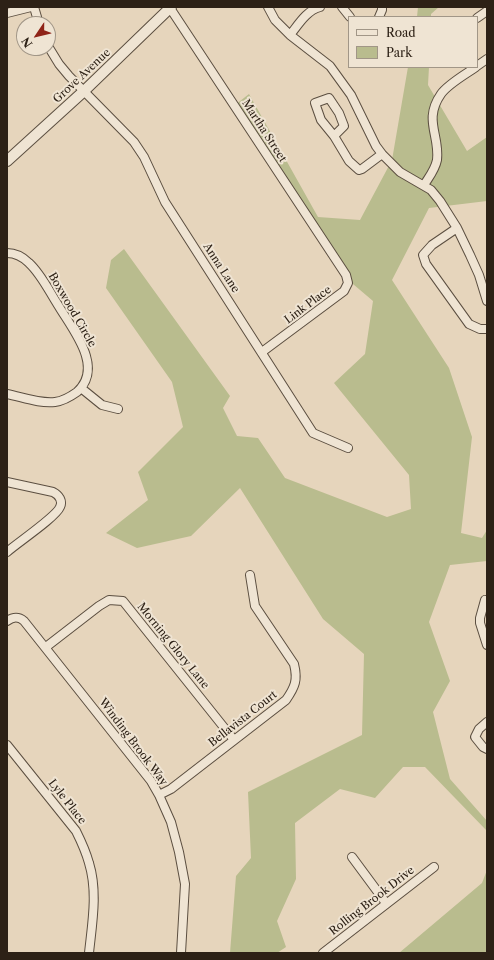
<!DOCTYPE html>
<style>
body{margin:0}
#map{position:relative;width:494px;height:960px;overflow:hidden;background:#e6d5bc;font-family:"Libre Caslon Text",serif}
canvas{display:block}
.frame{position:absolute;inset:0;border:8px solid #2d2116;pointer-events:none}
.legend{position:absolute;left:348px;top:16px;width:130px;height:52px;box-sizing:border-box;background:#efe4d3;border:1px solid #a19687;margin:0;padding:5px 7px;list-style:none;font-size:12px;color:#2d2116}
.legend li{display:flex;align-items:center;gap:8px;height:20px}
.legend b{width:20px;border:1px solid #a19687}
.north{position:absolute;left:16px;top:16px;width:40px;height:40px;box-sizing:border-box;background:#efe4d3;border:1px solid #a19687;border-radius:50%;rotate:235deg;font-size:11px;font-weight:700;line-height:16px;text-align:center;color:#2d2116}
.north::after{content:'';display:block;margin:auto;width:14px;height:18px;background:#8f2418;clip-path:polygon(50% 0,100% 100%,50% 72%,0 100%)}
</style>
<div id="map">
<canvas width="494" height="960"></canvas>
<div class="frame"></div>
<ul class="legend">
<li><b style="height:5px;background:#efe4d3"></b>Road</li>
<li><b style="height:11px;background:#b9bc8e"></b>Park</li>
</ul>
<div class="north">N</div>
</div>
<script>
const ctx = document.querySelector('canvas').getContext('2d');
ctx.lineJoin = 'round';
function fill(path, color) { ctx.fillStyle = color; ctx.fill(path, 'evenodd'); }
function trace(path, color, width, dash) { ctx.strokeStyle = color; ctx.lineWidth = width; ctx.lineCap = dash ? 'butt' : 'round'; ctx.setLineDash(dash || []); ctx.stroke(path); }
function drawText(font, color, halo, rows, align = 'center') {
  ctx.font = font + ' "Libre Caslon Text",serif'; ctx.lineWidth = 4; ctx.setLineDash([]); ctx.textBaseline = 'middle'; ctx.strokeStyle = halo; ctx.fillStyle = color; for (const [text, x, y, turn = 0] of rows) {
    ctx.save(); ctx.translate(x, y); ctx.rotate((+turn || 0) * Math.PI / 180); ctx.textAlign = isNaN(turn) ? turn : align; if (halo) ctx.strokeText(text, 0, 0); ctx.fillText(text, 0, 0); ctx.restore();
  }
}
const green = new Path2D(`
 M418,7h21l-8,7v3h-14z
 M408,67h21l-1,18 39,66 20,-14v64l-58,7 -37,72 57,88 23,69 -11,96 21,5 5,-8v31l-37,4 -21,57 21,59 -17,31 17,67 37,42v10l-62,-64h-22l-28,31 -35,-9 -45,34 1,56 -19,42 9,26 -9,6h-47l6,-77 15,-18 -3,-66 114,-57 2,-81 -41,-35 -83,-131 -49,48 -54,12 -31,-15 42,-33 -10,-28 45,-45 -11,-45 -66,-94 5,-28 13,-11 106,147 -7,12 14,28 21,2 27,40 102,39 24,-8 -2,-34 -75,-92 31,-29 8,-53 -33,-28 -105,-168 14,-11 69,123 42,3 32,-60z
 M487,870v83h-88l83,-70z`);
const minor = new Path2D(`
 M34,7l5,17
 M268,7l7,13 15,15 40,31 21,29 25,51 6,8 18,18 31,18 9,11 17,27 13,27 9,20 8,26
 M342,7l8,10
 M170,8l176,267 2,8 -4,8 -82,61
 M7,13l24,-6
 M379,17l3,-7v-3
 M477,18l10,-7
 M290,35c8,-10 17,-25 30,-28
 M48,46l11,18 10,12 65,66 10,15 21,45 148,231 35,15
 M477,66l10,-7
 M329,98l10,15 5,13 -10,10 -13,-16 -6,-17z
 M334,136l15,25 10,9 3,-1 20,-15
 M424,185c5,-8 11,-15 13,-25 3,-25 -14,-40 4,-66 7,-10 25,-20 35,-27
 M457,228l-25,17 -9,10 3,9 43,60 11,5h7
 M7,253c8,0 16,4 22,10 12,11 20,28 29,42 14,24 47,62 19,87 -7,5 -14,9 -22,10 -15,2 -33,-5 -48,-8
 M81,388l21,17 16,4
 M7,482l46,10c6,3 10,9 7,15 -4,10 -43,36 -53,45
 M487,601l-2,-1 -5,18v5l7,22
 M7,621c6,-4 11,-5 17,0l127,160 8,14 12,27 8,30 6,32 -4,69
 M46,647l53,-41 10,-6 14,1 111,139
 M487,722l-8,7 -4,8 8,10 4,2
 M7,745l69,86c5,10 10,21 13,32 9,29 3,61 0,90
 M159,795l12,-6 115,-89c9,-13 12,-20 8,-36l-39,-58 -5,-31
 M352,857l34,46
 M323,953l111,-86`);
const tertiary = new Path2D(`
 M7,161l77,-70 87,-84`);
const streetNames = [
 ["Grove Avenue",82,76,-43],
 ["Martha Street",264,131,57],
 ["Anna Lane",221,268,57],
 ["Link Place",308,305,-37],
 ["Boxwood Circle",72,310,60],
 ["Morning Glory Lane",173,646,51],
 ["Bellavista Court",243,719,-38],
 ["Winding Brook Way",133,742,53],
 ["Lyle Place",67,802,52],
 ["Rolling Brook Drive",372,901,-38]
];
fill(green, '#b9bc8e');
trace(minor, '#5b4e40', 10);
trace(tertiary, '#5b4e40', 12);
trace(minor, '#efe4d3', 8);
trace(tertiary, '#efe4d3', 10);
drawText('11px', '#2d2116', '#efe4d3', streetNames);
</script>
